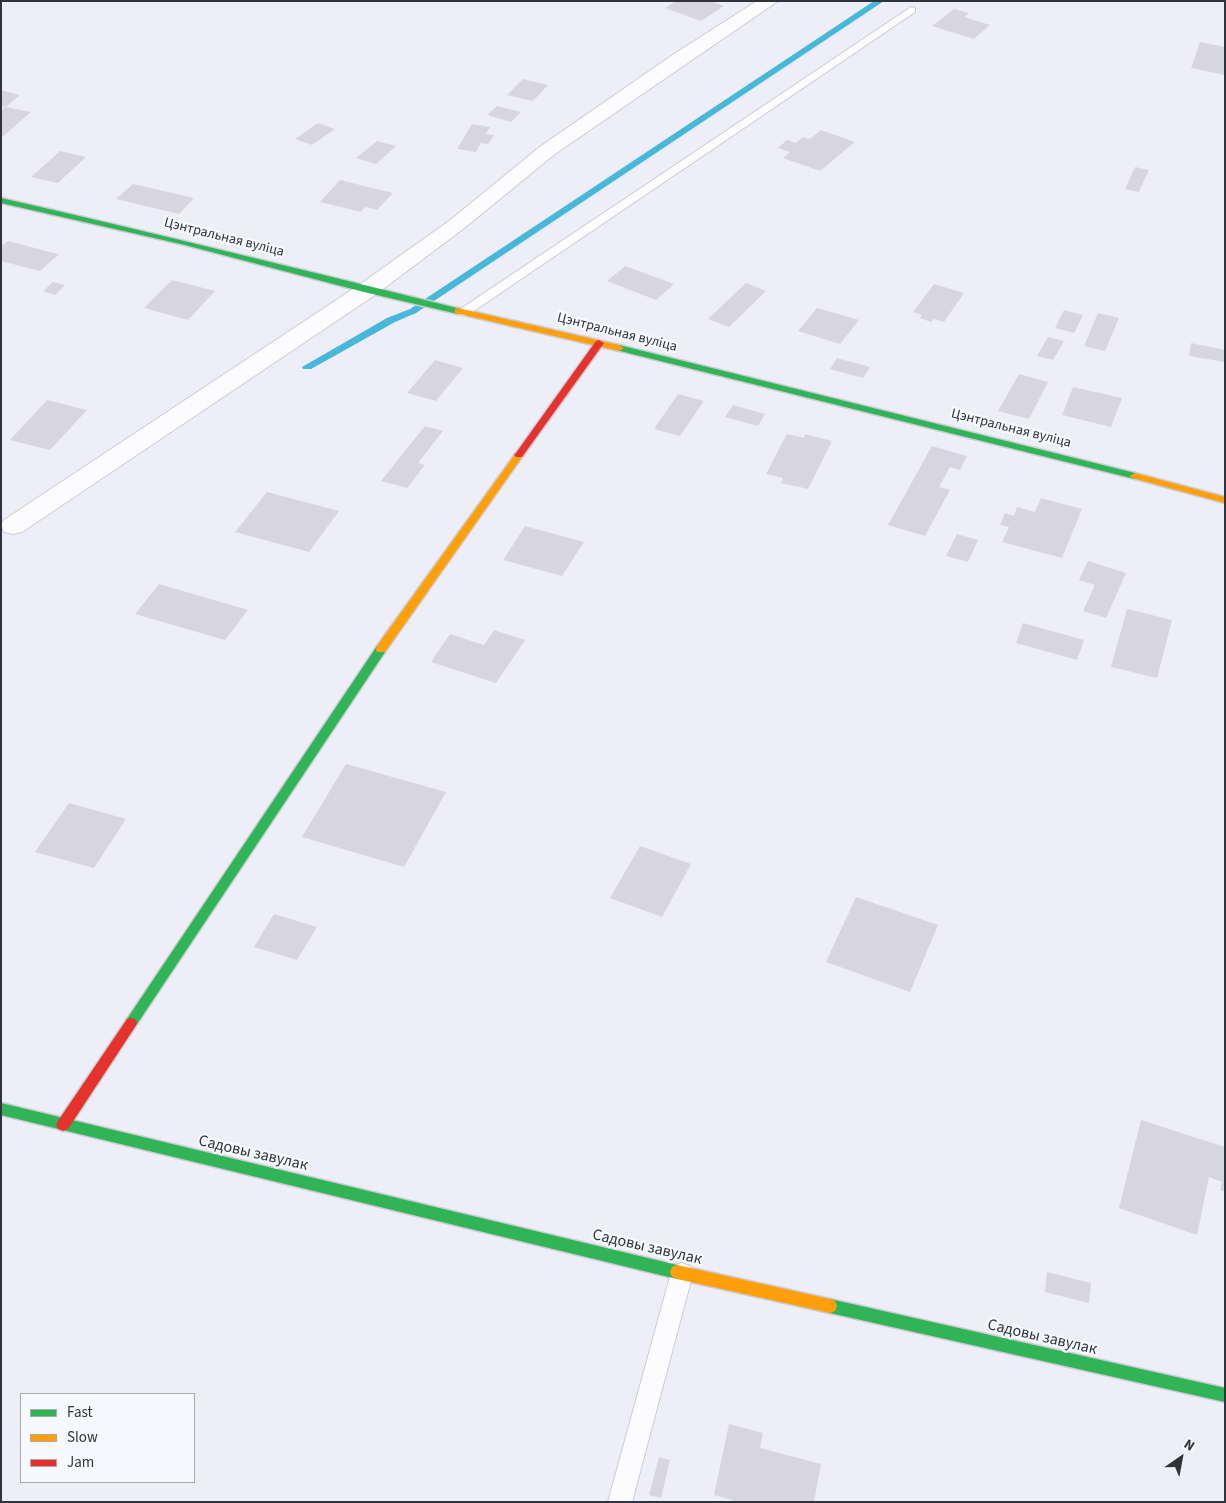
<!DOCTYPE html>
<meta charset="utf-8">
<style>
body{margin:0}
#map{position:relative;width:1226px;height:1503px;overflow:hidden;background:#edeef8;font-family:"Source Sans 3",sans-serif}
canvas{display:block}
.frame{position:absolute;inset:0;border:2px solid #30323d;pointer-events:none}
.legend{position:absolute;left:20px;top:1393px;width:175px;height:90px;box-sizing:border-box;background:#f8f9ff;border:1px solid #a8a9b1;margin:0;padding:6px 9px;list-style:none;font-size:15px;color:#30323d}
.legend li{display:flex;align-items:center;gap:10px;height:25px}
.legend b{width:25px;border:1px solid #a8a9b1}
.north{position:absolute;left:1156px;top:1433px;width:50px;height:50px;-webkit-text-stroke:4px #f8f9ff;paint-order:stroke;rotate:33deg;font-size:14px;font-weight:700;line-height:20px;text-align:center;color:#30323d}
.north::after{content:'';display:block;margin:auto;width:18px;height:22px;background:#30323d;clip-path:polygon(50% 0,100% 100%,50% 72%,0 100%)}
</style>
<div id="map">
<canvas width="1226" height="1503"></canvas>
<div class="frame"></div>
<ul class="legend">
<li><b style="height:6px;background:#30b455"></b>Fast</li>
<li><b style="height:6px;background:#ff9f0a"></b>Slow</li>
<li><b style="height:6px;background:#e5322d"></b>Jam</li>
</ul>
<div class="north">N</div>
</div>
<script>
const ctx = document.querySelector('canvas').getContext('2d');
ctx.lineJoin = 'round';
function fill(path, color) { ctx.fillStyle = color; ctx.fill(path, 'evenodd'); }
function trace(path, color, width, dash) { ctx.strokeStyle = color; ctx.lineWidth = width; ctx.lineCap = dash ? 'butt' : 'round'; ctx.setLineDash(dash || []); ctx.stroke(path); }
function drawText(font, color, halo, rows, align = 'center') {
  ctx.font = font + ' "Source Sans 3",sans-serif'; ctx.lineWidth = 4.5; ctx.setLineDash([]); ctx.textBaseline = 'middle'; ctx.strokeStyle = halo; ctx.fillStyle = color; for (const [text, x, y, turn = 0] of rows) {
    ctx.save(); ctx.translate(x, y); ctx.rotate((+turn || 0) * Math.PI / 180); ctx.textAlign = isNaN(turn) ? turn : align; if (halo) ctx.strokeText(text, 0, 0); ctx.fillText(text, 0, 0); ctx.restore();
  }
}
const stream = new Path2D(`
 M874,1h10l-468,312 -21,9 -84,47h-8l-1,-2 85,-49 23,-9z`);
const building = new Path2D(`
 M676,1h34l14,5 -23,15 -36,-13z
 M954,9l15,4 -5,4 26,8 -16,14 -42,-13z
 M1200,42l25,5v28l-34,-7z
 M523,79l25,6 -15,16 -26,-6z
 M1,90l19,5 -14,12 -5,-1z
 M497,106l24,6 -10,10 -24,-7z
 M6,107l25,5 -30,26v-28z
 M318,123l17,6 -23,16 -17,-6z
 M472,124l18,3 -4,7 8,1 -6,9 -7,-1 -5,9 -19,-3z
 M821,130l34,12 -35,29 -37,-13 7,-6 -12,-4 9,-8 9,3 7,-6 7,2z
 M377,141l19,5 -20,18 -20,-6z
 M60,151l26,6 -28,26 -27,-6z
 M1135,167l14,3 -10,22 -14,-3z
 M340,180l41,10 12,3 -16,17 -12,-3 -4,5 -41,-10z
 M133,184l61,14 -15,16 -63,-15z
 M8,241l42,11 9,2 -19,17 -39,-10v-15z
 M625,266l49,18 -18,16 -49,-19z
 M172,280l43,11 -27,29 -44,-12z
 M53,282l12,3 -10,10 -12,-4z
 M746,283l20,8 -37,36 -21,-8z
 M934,284l30,9 -20,29 -10,-3 -3,3 -11,-4 2,-3 -9,-3z
 M817,308l42,12 -19,24 -42,-13z
 M1064,310l19,5 -9,18 -19,-5z
 M1098,313l21,5 -14,33 -21,-5z
 M1048,337l16,4 -11,19 -16,-4z
 M1191,343l34,7v12l-36,-6z
 M837,358l33,9 -7,11 -33,-9z
 M435,360l28,8 -27,33 -29,-8z
 M1019,374l29,8 -19,37 -31,-8z
 M1073,387l49,11 -11,29 -49,-12z
 M678,394l26,7 -24,35 -26,-7z
 M47,400l40,10 -37,40 -40,-10z
 M733,405l32,9 -7,12 -33,-9z
 M425,426l18,5 -25,32 7,2 -18,23 -26,-7z
 M787,434l17,4 1,-4 27,7 -24,48 -27,-6 2,-5 -17,-4z
 M932,446l35,10 -7,14 -10,-3 -11,20 11,3 -25,46 -37,-11z
 M267,492l72,19 -30,41 -74,-20z
 M1041,498l41,11 -20,49 -60,-16 7,-15 -9,-2 5,-12 9,3 3,-9 18,5z
 M525,526l59,16 -22,34 -59,-16z
 M957,534l21,6 -10,22 -22,-6z
 M1088,561l38,12 -20,45 -23,-7 12,-26 -16,-5z
 M159,584l89,26 -23,30 -90,-26z
 M1127,609l45,11 -15,58 -46,-11z
 M1023,623l61,17 -7,20 -61,-17z
 M494,630l31,10 -29,43 -65,-21 19,-28 34,11z
 M346,764l100,28 -42,75 -102,-30z
 M69,803l57,16 -32,49 -59,-16z
 M640,846l51,18 -29,53 -52,-19z
 M856,897l82,28 -28,67 -84,-30z
 M274,914l43,13 -20,33 -43,-13z
 M1141,1120l84,27v45l-5,-2 2,-8 -13,-5 -12,58 -78,-27z
 M1047,1272l44,11 -2,20 -44,-11z
 M729,1424l34,9 -3,15 61,16 -7,38h-75l-25,-7z
 M659,1457l11,3 -9,38 -12,-3z`);
const lane = new Path2D(`
 M911,7l4,1v4l-447,303 -5,1 -7,-4z
 M682,1263l8,3 3,7 -61,229h-24l63,-229 3,-7z`);
const street = new Path2D(`
 M757,1h21l-223,153 -92,75 -88,66 -353,237 -9,2 -9,-2 -3,-7 3,-5 355,-235 90,-64 92,-75 133,-92z`);
const fast = new Path2D(`
 M1,198c154,35 307,73 460,111l1,2 -4,3 -94,-22 -179,-47 -184,-42z
 M619,345l516,128 5,3 -5,3 -519,-129v-4z
 M381,645l4,1 1,3 -1,3 -250,375 -4,1 -4,-1 -2,-4 2,-4 250,-373z
 M1,1103l676,162 5,2 2,5 -2,5 -5,2 -676,-164z
 M830,1299l395,89v14l-395,-89 -5,-2 -2,-5 2,-5z`);
const slow = new Path2D(`
 M458,308l161,37 5,3 -5,3 -164,-38v-4z
 M519,452l5,3 -2,2 -137,195h-8l-1,-3 1,-3 139,-193z
 M1135,473l90,24v6l-93,-25 -2,-2z
 M677,1265l153,34 5,2 2,5 -2,5 -5,2 -153,-34 -5,-2 -2,-5 2,-5z`);
const jam = new Path2D(`
 M599,340l5,3 -82,114h-6l-2,-2 2,-2 80,-112z
 M131,1018l4,1 2,4 -2,4 -67,102 -5,2 -5,-2 -2,-4 2,-4 69,-102z`);
const streetNames = [
 ["Цэнтральная вуліца",224,238,14],
 ["Цэнтральная вуліца",617,333,14],
 ["Цэнтральная вуліца",1011,429,14]
];
const nearStreetnames = [
 ["Садовы завулак",253,1154,13],
 ["Садовы завулак",647,1248,13],
 ["Садовы завулак",1042,1338,13]
];
fill(stream, '#47b7da');
fill(building, '#d7d6e0');
trace(lane, '#cbccd6', 2);
trace(street, '#cbccd6', 2);
trace(fast, '#cbccd6', 3);
trace(slow, '#cbccd6', 3);
trace(jam, '#cbccd6', 3);
fill(lane, '#fcfcfe');
fill(street, '#fcfcfe');
fill(fast, '#30b455');
fill(slow, '#ff9f0a');
fill(jam, '#e5322d');
drawText('14px', '#30323d', '#f8f9ff', streetNames);
drawText('16px', '#30323d', '#f8f9ff', nearStreetnames);
</script>
